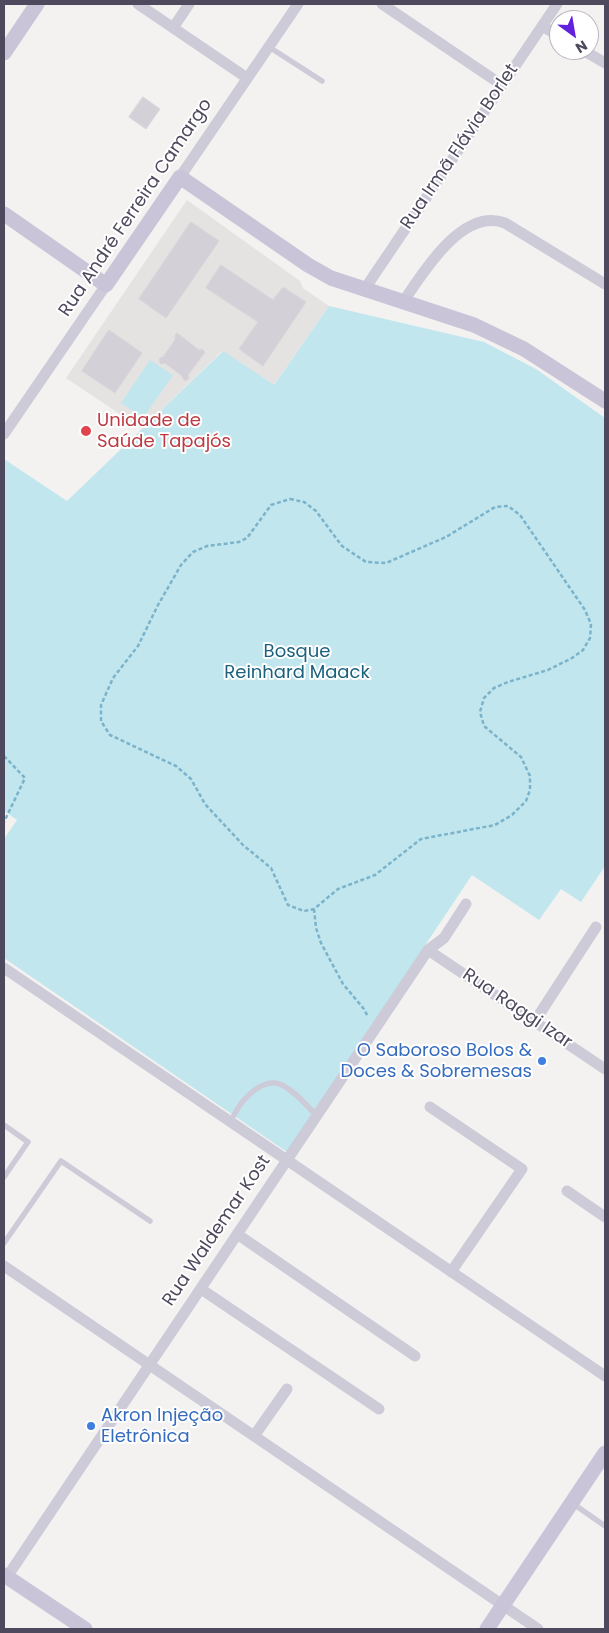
<!DOCTYPE html>
<meta charset="utf-8">
<style>
body{margin:0}
#map{position:relative;width:609px;height:1633px;overflow:hidden;background:#f3f2f0;font-family:Poppins,sans-serif}
canvas{display:block}
.frame{position:absolute;inset:0;border:5px solid #4e495d;pointer-events:none}
.north{position:absolute;left:549px;top:10px;width:50px;height:50px;box-sizing:border-box;background:#fff;border:1px solid #b8b6be;border-radius:50%;rotate:148deg;font-size:14px;font-weight:700;line-height:20px;text-align:center;color:#4e495d}
.north::after{content:'';display:block;margin:auto;width:18px;height:22px;background:#6221dc;clip-path:polygon(50% 0,100% 100%,50% 72%,0 100%)}
</style>
<div id="map">
<canvas width="609" height="1633"></canvas>
<div class="frame"></div>
<div class="north">N</div>
</div>
<script>
const ctx = document.querySelector('canvas').getContext('2d');
ctx.lineJoin = 'round';
function fill(path, color) { ctx.fillStyle = color; ctx.fill(path, 'evenodd'); }
function trace(path, color, width, dash) { ctx.strokeStyle = color; ctx.lineWidth = width; ctx.lineCap = dash ? 'butt' : 'round'; ctx.setLineDash(dash || []); ctx.stroke(path); }
function drawText(font, color, halo, rows, align = 'center') {
  ctx.font = font + ' Poppins,sans-serif'; ctx.lineWidth = 4; ctx.setLineDash([]); ctx.textBaseline = 'middle'; ctx.strokeStyle = halo; ctx.fillStyle = color; for (const [text, x, y, turn = 0] of rows) {
    ctx.save(); ctx.translate(x, y); ctx.rotate((+turn || 0) * Math.PI / 180); ctx.textAlign = isNaN(turn) ? turn : align; if (halo) ctx.strokeText(text, 0, 0); ctx.fillText(text, 0, 0); ctx.restore();
  }
}
const education = new Path2D(`
 M187,200l113,81 3,7 26,18 -56,80 -51,-35 -80,78 -76,-51z`);
const green = new Path2D(`
 M329,306l155,36 52,27 69,49v448l-24,36 -20,-13 -22,31 -67,-45 -185,277 -283,-194v-119l13,-19 -13,-9v-352l63,42 156,-150 51,34z
 M150,360l23,15 -30,43 -22,-15z`);
const building = new Path2D(`
 M143,97l17,12 -14,20 -17,-12z
 M191,222l28,19 -53,77 -27,-19z
 M221,265l52,35 10,-13 23,15 -43,64 -24,-17 19,-27 -52,-34z
 M109,330l33,23 -27,40 -33,-22z
 M177,333l22,17 3,-1 3,3 -17,23 1,3 -3,3 -3,-2 -1,-3 -17,-13 -4,1 -2,-3 1,-3 3,-1 12,-17v-4z`);
const path = new Path2D(`
 M290,499l14,3 12,9 26,35 24,16 20,1 60,-26 49,-30 13,-1 12,9 65,95 6,14 -1,14 -7,12 -11,8 -24,12 -40,12 -14,6 -10,10 -4,14 4,14 37,31 9,19v14l-4,11 -14,14 -17,10 -74,14 -46,36 -37,14 -24,20 -10,2 -16,-6 -17,-37 -28,-23 -38,-41 -14,-25 -15,-13 -66,-31 -9,-14v-16l12,-27 25,-32 20,-41 23,-40 12,-13 14,-6 32,-4 8,-4 24,-33z
 M4,756l21,22 -21,44
 M314,909l2,19 5,15 22,41 21,25 4,8`);
const lane = new Path2D(`
 M269,47l53,34
 M230,1122c5,-8 9,-18 15,-23 9,-10 24,-21 37,-14 14,7 24,20 35,31
 M4,1125l24,17 -24,35
 M4,1243l57,-82 89,60
 M572,1503l33,23`);
const street = new Path2D(`
 M138,4l109,74
 M382,4l120,81
 M542,26l17,10
 M173,28l16,-24
 M583,50l22,13
 M180,177l118,-173
 M364,290l193,-286
 M403,302c20,-29 59,-95 102,-79l100,61
 M4,434l102,-149
 M428,950l177,119
 M4,968l601,408
 M535,1021l61,-94
 M430,1107l92,62 -71,103
 M567,1191l38,26
 M237,1234l178,122
 M4,1266l534,363
 M201,1289l178,120
 M254,1436l33,-47
 M7,1577l421,-627 16,-12 22,-34`);
const secondary = new Path2D(`
 M4,53l33,-49
 M4,214l102,71 74,-108 128,88 23,13 143,47 50,24 81,52
 M4,1575l81,54
 M487,1629l118,-176`);
const markers = [
 [86,431,6,"#e0444e"],
 [542,1061,5,"#3f7fe0"],
 [91,1426,5,"#3f7fe0"]
];
const streetNames = [
 ["Rua Irmã Flávia Borlet",460,147,-56],
 ["Rua André Ferreira Camargo",136,208,-56],
 ["Rua Raggi Izar",517,1009,34],
 ["Rua Waldemar Kost",217,1231,-56]
];
const healthNames = [
 ["Unidade de",97,421],
 ["Saúde Tapajós",97,442]
];
const parkNames = [
 ["Bosque",297,652],
 ["Reinhard Maack",297,673]
];
const shopNames = [
 ["O Saboroso Bolos &",532,1051],
 ["Doces & Sobremesas",532,1072],
 ["Akron Injeção",101,1416,"left"],
 ["Eletrônica",101,1437,"left"]
];
fill(education, '#e4e3e2');
fill(green, '#c1e6ee');
fill(building, '#d4d0d8');
trace(building, '#d8d5db', 1);
trace(path, '#7bb3cb', 2.5, [4, 2.5]);
trace(lane, '#cecbd9', 5.5);
trace(street, '#cecbd9', 11);
trace(secondary, '#cac4d8', 15);
for (const [x, y, r, color] of markers) { const dot = new Path2D(); dot.arc(x, y, r, 0, 2 * Math.PI); ctx.fillStyle = color; ctx.fill(dot); trace(dot, '#fff', 2); }
drawText('18px', '#4e495d', '#fff', streetNames);
drawText('18px', '#be3a42', '#fff', healthNames, 'left');
drawText('18px', '#1b617d', '#fff', parkNames);
drawText('18px', '#366cbe', '#fff', shopNames, 'right');
</script>
